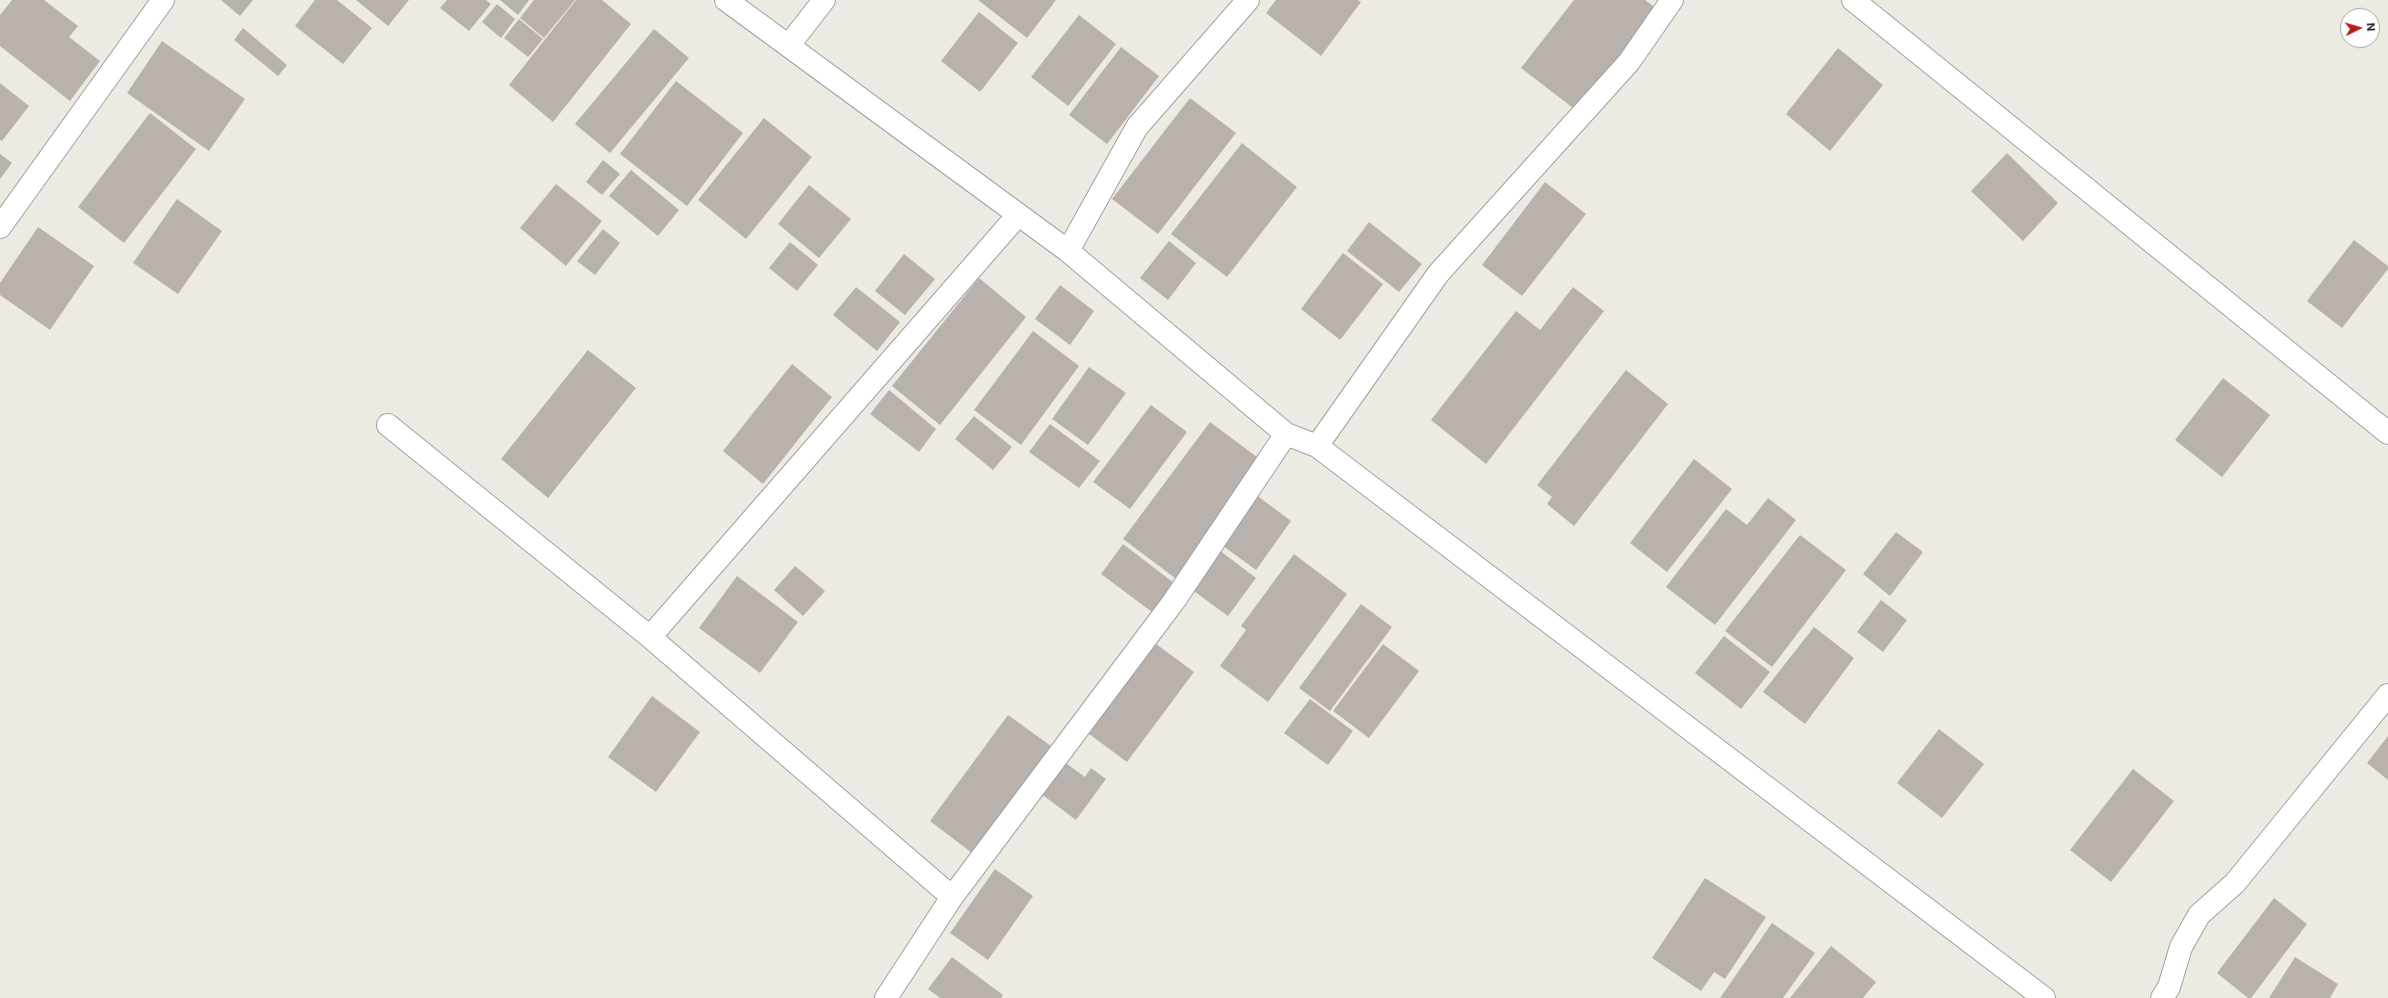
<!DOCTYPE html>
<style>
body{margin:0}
#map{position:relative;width:2388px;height:998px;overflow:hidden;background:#edeae3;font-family:Inter,sans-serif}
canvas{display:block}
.north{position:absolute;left:2340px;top:8px;width:40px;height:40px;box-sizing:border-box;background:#fff;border:1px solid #a4a4a4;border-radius:50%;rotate:85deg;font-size:11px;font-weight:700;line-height:16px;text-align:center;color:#1c1c1c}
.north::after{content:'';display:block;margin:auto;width:14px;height:18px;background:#b31a16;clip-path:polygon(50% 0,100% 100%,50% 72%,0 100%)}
</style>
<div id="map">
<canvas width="2388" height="998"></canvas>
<div class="north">N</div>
</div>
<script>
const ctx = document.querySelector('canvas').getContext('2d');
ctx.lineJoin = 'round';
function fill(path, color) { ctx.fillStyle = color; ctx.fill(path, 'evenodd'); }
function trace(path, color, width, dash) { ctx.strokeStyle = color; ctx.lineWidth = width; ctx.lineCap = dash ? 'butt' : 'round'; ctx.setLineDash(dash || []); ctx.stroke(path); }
const building = new Path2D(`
 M12,0h32l34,26 -9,11 31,24 -30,40 -70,-55v-31z
 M221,0h32l-13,16z
 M315,0h22l35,28 -29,36 -48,-38z
 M356,0h53l-21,26z
 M447,0h39l5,4 -22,27 -29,-23z
 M500,0h29l-11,15z
 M534,0h41l-31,38 -24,-20z
 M576,0h26l29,24 -78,98 -44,-37z
 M978,0h78l-29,38z
 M1276,0h82l3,2 -40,54 -55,-43z
 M1574,0h71l11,8 -79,103 -56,-43z
 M497,4l18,15 -14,19 -19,-16z
 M979,12l39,31 -38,49 -39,-31z
 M1079,15l37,29 -48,62 -37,-29z
 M519,19l24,20 -15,18 -24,-19z
 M243,28l44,37 -9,11 -44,-36z
 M654,29l35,29 -79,95 -35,-29z
 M162,41l83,58 -36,52 -82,-58z
 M1121,47l38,29 -52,68 -38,-29z
 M1838,48l45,37 -53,66 -44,-37z
 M676,81l67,52 -56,73 -67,-52z
 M0,83l29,23 -27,35 -2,-1z
 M1190,98l46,35 -78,101 -46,-35z
 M150,113l46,36 -72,94 -46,-36z
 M764,118l48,39 -66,82 -48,-39z
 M1242,143l55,44 -70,90 -56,-43z
 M2007,153l51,50 -35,38 -52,-50z
 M0,154l12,9 -12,16z
 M603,160l17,14 -18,21 -16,-13z
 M631,170l48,40 -21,26 -49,-40z
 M1545,182l41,32 -64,82 -40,-31z
 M556,184l46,37 -36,45 -46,-38z
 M809,185l42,34 -32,39 -41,-34z
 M177,199l45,32 -44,63 -45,-31z
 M1369,222l53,42 -23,28 -52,-41z
 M38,227l56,39 -44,64 -50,-35v-12z
 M603,229l17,14 -25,32 -18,-14z
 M2354,240l34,26v3l-46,59 -35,-27z
 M1169,241l27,22 -28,37 -28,-22z
 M790,242l28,23 -21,26 -28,-23z
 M1343,253l40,31 -43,56 -39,-31z
 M904,254l31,25 -30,36 -30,-24z
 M979,278l47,39 -86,108 -48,-39z
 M1060,285l34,26 -24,34 -35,-26z
 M856,287l44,35 -23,29 -44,-36z
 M1573,287l31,24 -118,153 -55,-44 85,-109 24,19z
 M1033,331l46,35 -58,79 -47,-35z
 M588,350l48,38 -88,110 -47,-39z
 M792,364l40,33 -69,87 -40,-33z
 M1089,367l37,26 -38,52 -36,-26z
 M1626,370l42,34 -94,122 -27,-22 5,-7 -15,-12z
 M2223,378l47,37 -48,62 -47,-37z
 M889,390l47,39 -17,23 -49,-38z
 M1151,405l36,27 -57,77 -37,-27z
 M974,416l38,31 -19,23 -38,-31z
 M1210,422l55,41 -86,118 -56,-42z
 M1050,424l50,37 -21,27 -50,-36z
 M1694,459l38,30 -65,83 -37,-29z
 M1255,494l36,27 -35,49 -37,-27z
 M1768,498l28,22 -81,105 -49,-38 60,-78 21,16z
 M1896,532l27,20 -33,44 -27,-22z
 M1800,535l46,35 -74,97 -47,-36z
 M1123,544l51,39 -22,29 -51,-38z
 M1219,550l37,28 -28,38 -37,-27z
 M1294,554l53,40 -79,108 -48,-36 26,-36 -5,-4z
 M795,566l30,25 -22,25 -29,-26z
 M737,576l61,46 -38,51 -61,-45z
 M1881,600l26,20 -24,32 -26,-20z
 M1361,604l31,23 -62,84 -31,-23z
 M1814,627l40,31 -49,66 -42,-32z
 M1724,636l46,36 -29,37 -46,-36z
 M1148,638l46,34 -67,90 -46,-34z
 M1383,644l36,27 -50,67 -36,-27z
 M652,696l48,36 -44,60 -48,-35z
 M1310,699l43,32 -25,34 -44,-32z
 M1008,715l47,34 -79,107 -46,-35z
 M1939,729l45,35 -42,54 -45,-35z
 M2388,736v44l-21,-17z
 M1063,761l22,16 6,-9 15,11 -30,41 -36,-27z
 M2133,769l41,32 -63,81 -41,-32z
 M995,869l38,27 -45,64 -38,-27z
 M1705,878l61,39 -41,62 -11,-7 -13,19 -49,-33z
 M2274,898l33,26 -56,74h-3l-31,-25z
 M1772,923l43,30 -32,45h-63z
 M1831,946l45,36 -13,16h-73z
 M952,957l51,38 -2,3h-61l-12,-9z
 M2295,957l43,27 -8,14h-61z`);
const minor = new Path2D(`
 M726,0l342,251 218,183 31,12 727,552
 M1853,0l535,433
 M789,45l35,-45
 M0,227l163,-227
 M1068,251l69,-124 111,-127
 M388,425l262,212 302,260
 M1317,446l121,-172 191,-212 43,-62
 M650,637l368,-422
 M886,998l66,-101 222,-296 112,-167
 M2162,998l7,-11 12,-40 18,-32 36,-32 153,-188`);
fill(building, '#b9b2ac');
trace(minor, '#a0a0a0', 24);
trace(minor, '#fff', 22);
</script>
